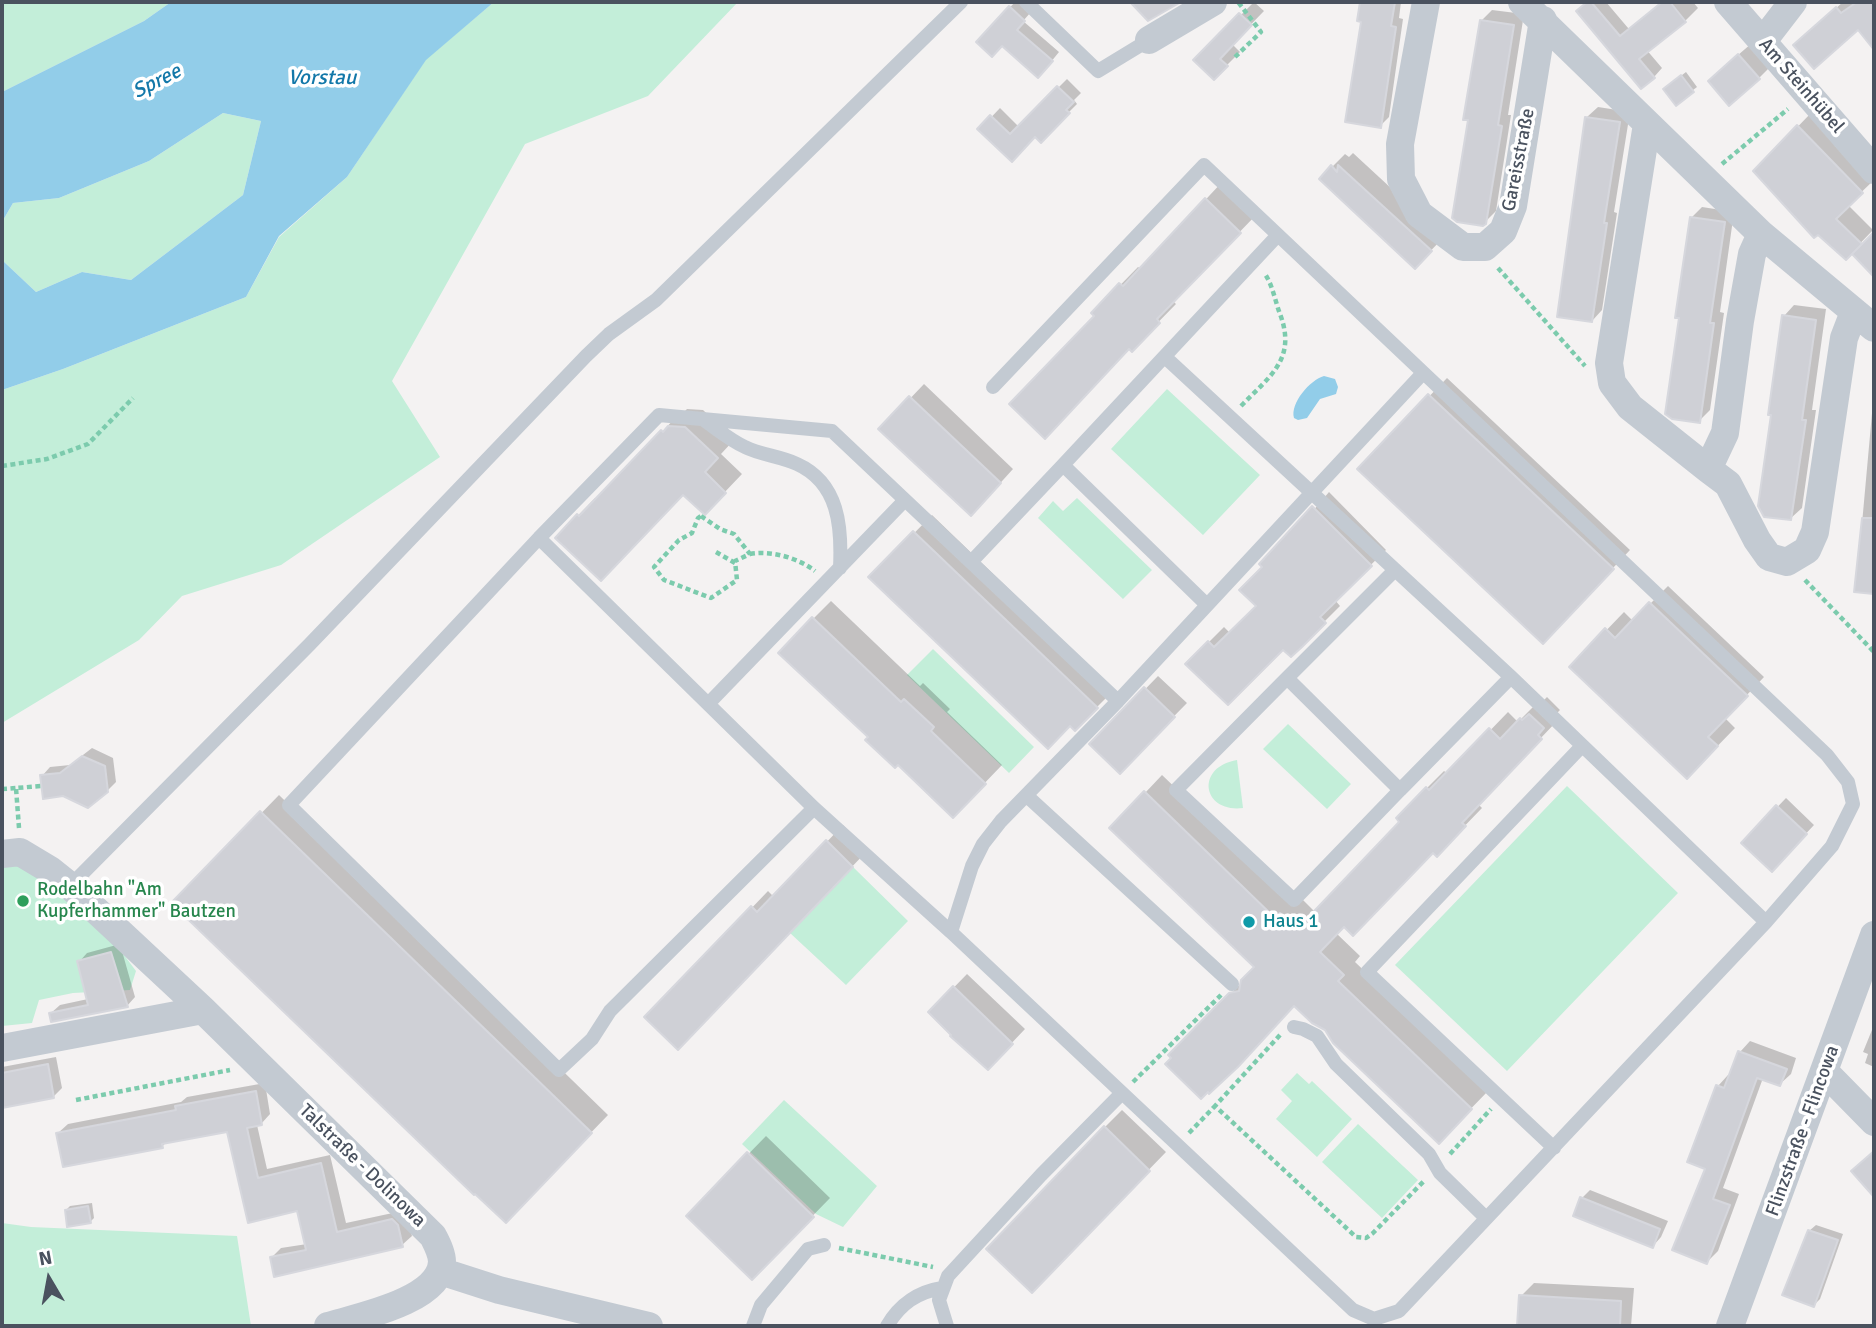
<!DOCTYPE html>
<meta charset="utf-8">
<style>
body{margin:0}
#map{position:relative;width:1876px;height:1328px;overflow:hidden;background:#f4f2f2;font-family:Signika,sans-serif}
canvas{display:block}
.frame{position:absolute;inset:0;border:4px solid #4a525f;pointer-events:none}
.north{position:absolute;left:14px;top:1244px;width:70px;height:70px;-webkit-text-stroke:5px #fff;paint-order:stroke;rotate:350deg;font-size:19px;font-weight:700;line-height:28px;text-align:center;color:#4a525f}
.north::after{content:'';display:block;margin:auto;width:24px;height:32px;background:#4a525f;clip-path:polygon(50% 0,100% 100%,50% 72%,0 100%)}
</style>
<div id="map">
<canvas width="1876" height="1328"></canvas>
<div class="frame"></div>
<div class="north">N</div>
</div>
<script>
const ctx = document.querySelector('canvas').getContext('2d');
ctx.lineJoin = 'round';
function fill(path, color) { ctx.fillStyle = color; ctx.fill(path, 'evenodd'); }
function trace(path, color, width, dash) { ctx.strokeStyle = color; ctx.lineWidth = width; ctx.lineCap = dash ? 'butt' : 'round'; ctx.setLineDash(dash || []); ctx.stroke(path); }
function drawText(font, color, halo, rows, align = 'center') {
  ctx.font = font + ' Signika,sans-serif'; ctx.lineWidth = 7; ctx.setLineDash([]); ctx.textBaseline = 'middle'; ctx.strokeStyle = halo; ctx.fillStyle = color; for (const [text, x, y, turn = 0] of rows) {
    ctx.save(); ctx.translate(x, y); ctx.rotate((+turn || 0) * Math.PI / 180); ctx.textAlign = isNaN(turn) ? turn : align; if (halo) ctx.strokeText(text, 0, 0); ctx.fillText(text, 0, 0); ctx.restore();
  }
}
const green = new Path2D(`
 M2,2h169l-27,19 -142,71z
 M494,2h244l-90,94 -123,48 -133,237 48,76 -159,108 -99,31 -43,44 -137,83v-333l61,-21 183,-72 33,-60 68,-60 79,-118z
 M223,113l38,8 -18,74 -112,85 -49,-8 -46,20 -34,-32v-38l11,-19 46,-5 90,-37z
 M1167,389l93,86 -57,60 -92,-86z
 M1077,498l75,72 -29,29 -85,-81 15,-17 10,10z
 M933,649l101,98 -25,26 -102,-98z
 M1288,724l63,60 -24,25 -64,-60z
 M1237,760l6,48c-41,5 -48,-41 -6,-48z
 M1567,786l111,107 -171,178 -112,-106z
 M2,862l43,11 55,50 36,48 -6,19 -57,3 -34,7 -7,23 -30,3z
 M853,867l55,54 -62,64 -56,-52z
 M1297,1073l12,11 3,-3 40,38 -35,38 -41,-38 16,-18 -11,-11z
 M784,1100l93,86 -34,41 -27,-13 -74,-70z
 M1358,1124l60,56 -36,38 -60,-56z
 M2,1223l29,4 206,9 14,90h-249z`);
const water = new Path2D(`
 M171,2h323l-68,58 -79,117 -68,59 -33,61 -183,72 -61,21v-130l34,32 46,-20 49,8 112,-85 18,-74 -38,-8 -74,48 -90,37 -46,5 -11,19v-130l142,-71z
 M1324,376l11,3 3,8 -2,7 -16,5 -13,19 -9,2 -4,-2c-4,-15 16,-38 30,-42z`);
const shadow = new Path2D(`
 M1015,2h13l3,10 -8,9 36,31 -13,16 -44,-24 -24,-2z
 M1254,2l10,9 -32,33 8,8 -13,13 -31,-5z
 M1361,2h40l-2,16 4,1 -14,98 -9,9 -17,-105 -4,-1z
 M1587,2h19l56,66 -8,9 -76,-66z
 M1661,2h32l5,6 -13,13 -39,-4z
 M1843,2h8l16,17 -61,16z
 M1492,10l32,4 -16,101h3l-15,96 -13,13 -13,-105 11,-98z
 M1752,43l20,22 -13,13 -36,-10z
 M1686,72l11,15 -21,16 -7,-18z
 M1067,79l14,14 -7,7 3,4 -36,36 -5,-5 -24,25 -32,-31 20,-21 19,19z
 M1598,107l32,5 -16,100 3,1 -15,97 -10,11 -5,-204z
 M1811,113l63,67 -26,25 25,25 -27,28 -91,-87z
 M1353,153l91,84 -29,30 -83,-100 13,-13 4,3z
 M1223,181l34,33 -84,87 3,3 -44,45 -39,-36 45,-46 3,2z
 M1702,207l32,5 -14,100 4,1 -14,97 -11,11 -18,-105 10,-98z
 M1794,305l32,4 -14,101h4l-14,98 -11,10 -7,-202z
 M1447,378l183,172 -70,74 -201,-155z
 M924,384l89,85 -29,32 -103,-72z
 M1874,391v251l-2,-50 -16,-2z
 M687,409l16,1 31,30 -13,14 21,20 -20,21 -38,-2 -127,44 38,-39 2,2 82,-86 2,1z
 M1329,492l57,58 -51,50 5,6 -49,49 -8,-7 -95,15 36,-36 6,6 28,-27 7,-39z
 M932,515l182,175 -39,39 -204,-152z
 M1668,586l96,91 -39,41 10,10 -31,32 -133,-93 53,-55 9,9z
 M831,601l89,85 3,-3 27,26 -3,3 55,53 -49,51 -140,-197z
 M1158,676l29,27 -67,68 -28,-27z
 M1547,697l13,13 -6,6 4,4 -80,84 4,4 -28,29 -20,14 -98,82 24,23 -5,6 134,128 -33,34 -161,-120 -122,53 -2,-2 86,-88 -112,-174 17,-18 132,126 5,-5 16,16 87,-90 25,-34 17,-17 4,3 60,-62 10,10 21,-21 2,2z
 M92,748l21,10 3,24 -9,9 -65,-15 8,-9 20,-2z
 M279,795l329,320 -85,88 -349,-300z
 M1786,798l28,27 -42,45 -29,-27z
 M843,825l25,25 -174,182 -47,-15 121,-126 6,6z
 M120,944l15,53 -8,9 -76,7 9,-8 28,-6 -9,-37 8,-9z
 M967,974l58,55 -37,39 -58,-56z
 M1874,1025v42l-9,-4 3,-9 -5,-2z
 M1750,1041l46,17 -5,16 -11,10 -17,-6 -40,110 16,6 -21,57 -11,11v-94l-18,-7 29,-75 10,-11 3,1 9,-24z
 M56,1057l6,31 -9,9 -51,9v-39z
 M265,1083l5,31 -9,10 -4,1 10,44 63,-14 16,68 56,-12 5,5 5,20 -10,9 -130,12 9,-9 26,-4 -8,-35 -50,11 -21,-90 -61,11 -5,6 -104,-14 10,-9 113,-22 6,-5z
 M1122,1110l44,42 -117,121 56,-146z
 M766,1136l64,62 -78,80 -64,-62z
 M1590,1190l78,31 -7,16 -8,9 -71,-48z
 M92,1203l2,15 -4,4 -24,-12 4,-4z
 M1816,1225l27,9 -23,65 -6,6 -5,-74z
 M1534,1283l100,5 -3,38h-112l2,-30z`);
const building = new Path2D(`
 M1130,2h51l-33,19z
 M1360,2h35l-4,24 5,1 -15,101 -36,-6 16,-100 -4,-1z
 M1587,2h4l29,34 42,-34h8l16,20 -47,37 16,19 -14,11 -65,-78z
 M1857,2h17v48l-16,-20 -44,39 -21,-24 43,-38 5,6z
 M1009,6l16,15 -8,9 36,31 -15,17 -36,-32 -10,11 -16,-15z
 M1239,13l13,12 -32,34 8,7 -14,14 -21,-20z
 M1480,20l34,5 -16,100 4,1 -16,98 -3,2 -26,-4 -5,-4 16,-98h-5z
 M1738,54l22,25 -31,27 -21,-25z
 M1681,75l13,17 -18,14 -13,-17z
 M1057,86l17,16 -8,8 4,3 -29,30 -6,-6 -23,25 -35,-33 13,-14 20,19z
 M1585,117l35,5 -16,101h3l-15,99 -35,-5z
 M1797,125l66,68 -27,26 26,25 -16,16 -28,-25 -4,3 -61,-67z
 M1331,165l6,7 1,-7 94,86 -17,18 -96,-90z
 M1205,198l36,35 -84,86 3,4 -28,29 -3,-3 -84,90 -36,-35 85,-88 -3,-3 28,-30 4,3z
 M1690,217l35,5 -15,101h4l-14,100 -28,-4 -7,-5 14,-96h-4z
 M1874,232v45l-22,-23z
 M1782,315l34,5 -14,100h4l-15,100 -27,-3 -6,-11 13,-91h-3z
 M1428,394l186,175 -71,75 -186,-175z
 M909,396l92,87 -30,33 -93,-87z
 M668,426l17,1 33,31 -13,14 21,21 -21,22 -22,-20 -82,86 -46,-43 22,-24 2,2 82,-86 2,2z
 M1312,506l60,60 -52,51 6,6 -24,24 -11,10 -8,-7 -55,55 -43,-41 23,-23 6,6 42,-41 -17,-16 23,-23 -3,-3z
 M1862,518h12v76l-20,-2z
 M913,531l185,177 -23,23 -5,-5 -22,23 -180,-172z
 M1649,602l99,94 -40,41 10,9 -31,33 -118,-112 36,-39 10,10z
 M812,617l89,85 3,-3 30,28 -3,4 55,53 -33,34 -55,-53 -3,3 -30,-28 3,-3 -90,-84z
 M1144,687l31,30 -55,57 -31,-30z
 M1529,714l15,14 -6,7 4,4 -80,84 4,3 -29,31 -4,-4 -80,83 -9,-9 -24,25 24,23 -6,6 134,128 -33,35 -106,-101 -8,-13 -13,-7 -18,-17 -56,61 -29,27 -1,-2 -7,7 -36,-35 6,-6 -3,-3 48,-49 13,-13 10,-2 2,-11 13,-13 -145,-139 35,-37 131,127 5,-5 17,16 102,-107 -3,-4 30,-31 3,3 60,-62 11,11 20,-21 2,2z
 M82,756l23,10 3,26 -20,16 -25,-12 -20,3 -3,-24 20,-2z
 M1776,805l31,29 -35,38 -31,-29z
 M260,811l332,322 -86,90 -31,-29 -1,1 -303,-292z
 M826,840l27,27 -175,183 -34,-33 107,-111 6,6z
 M111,952l17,55 -77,15 -2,-9 39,-8 -11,-44z
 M953,986l60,58 -25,26 -38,-34 1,-1 -23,-23z
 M1738,1051l49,18 -7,17 -23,-8 -44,121 17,6 -23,59 -35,-14 33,-81 -18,-7 29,-77 8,3z
 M48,1064l6,34 -52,10v-35z
 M256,1091l6,34 -15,3 11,50 63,-15 16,69 55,-13 6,6 5,22 -129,30 -4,-20 36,-7 -9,-39 -49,12 -21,-91 -65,12 1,4 -100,19 -7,-34 120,-23 -1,-4z
 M1104,1126l46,45 -118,122 -46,-44z
 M1874,1151v46l-23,-26z
 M747,1152l67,65 -62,63 -66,-64z
 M1580,1197l80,32 -7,19 -80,-32z
 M88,1206l3,17 -24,4 -2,-17z
 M1808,1230l30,10 -24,67 -32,-12z
 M1519,1295l102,6 -1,25h-103z`);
const path = new Path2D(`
 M1235,57l26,-25 -23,-30
 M1722,164l66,-55
 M1498,268l87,98
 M1241,406c29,-30 56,-47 39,-92 -5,-13 -7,-28 -15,-40
 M2,466l45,-7 41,-15 45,-46
 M701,516l19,13 14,5 16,20 -15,7 2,19 -26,18 -47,-18 -10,-13 25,-27 13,-7 6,-15z
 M716,552l19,11
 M750,554c21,-4 48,4 65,17
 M1805,580l69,72
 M2,789l14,-1
 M19,828l-3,-40 25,-2
 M1280,1035l-65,71 141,131 10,1 7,-5 51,-52
 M1133,1082l88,-87
 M76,1100l154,-30
 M1189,1133l26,-27
 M1450,1154l41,-45
 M839,1248l94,19`);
const service = new Path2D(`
 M1026,2l72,69 51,-31
 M1165,357l346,320 255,245
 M993,387l211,-222 74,70
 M704,420c13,9 26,20 41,27 16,8 35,9 52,17 42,19 45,63 43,104
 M539,538l-250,267 270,265 33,-31 18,-28 204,-203
 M971,562l92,-97
 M1395,570l-108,108 113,112 111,-113
 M1207,605l-144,-140 215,-230 549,520 21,27 5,22 -21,42 -66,76 -367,389 -25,8 -21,-9 -402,-378 21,-66 11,-22 18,-23 117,-120 305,-328
 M1287,678l-111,112 118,110 106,-110
 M709,703l196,-203
 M1027,796l205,188
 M70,886l240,-242 276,-288 23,-22 47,-34 305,-298
 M951,932l-137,-124 -275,-270 120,-123 173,16 286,270
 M1294,1027l9,2 14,7 19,28 93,90 11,19 45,44
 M1554,1148l-187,-176 215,-226
 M753,1326l8,-21 47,-56 16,-4
 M887,1326c13,-22 30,-34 55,-38
 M947,1326l-8,-26 9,-24 93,-101 80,-81`);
const minor = new Path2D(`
 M1426,2l-26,142 1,35 18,35 44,33h22l18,-16 10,-25 30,-186
 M1522,2l239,232 113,94
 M1728,2l146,168
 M1149,40l64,-38
 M1763,41l30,-39
 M1647,124l-38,239 3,20 18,24 78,62
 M1761,234l-9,20 -12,67 -15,112 -17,36 20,15 29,56 12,17 18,5 20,-12 8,-18 29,-194 10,-26
 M2,854l18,-2 30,18 20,16 133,124 230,226c4,8 9,17 9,26 -2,39 -84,55 -114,64
 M2,1048l201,-38
 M1825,1072l49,50
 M440,1271l59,19 150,36
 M1730,1326l144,-391`);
const markers = [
 [23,901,7,"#2e9e5b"],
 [1249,922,7,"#0f9aa8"]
];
const streetNames = [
 ["Am Steinhübel",1801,86,49],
 ["Gareisstraße",1519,160,-79],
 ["Flinzstraße - Flincowa",1803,1131,-70],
 ["Talstraße - Dolinowa",362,1166,44]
];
const leisureNames = [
 ["Rodelbahn \"Am",37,890],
 ["Kupferhammer\" Bautzen",37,912]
];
const cultureNames = [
 ["Haus 1",1263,922]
];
const waterNames = [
 ["Vorstau",322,78],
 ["Spree",157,82,-27]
];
fill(green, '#c3eed9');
fill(water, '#92cde9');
fill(shadow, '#0003');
fill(building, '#cfd0d6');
trace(building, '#d6d7dd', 2);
trace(path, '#7ccbad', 4.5, [5, 3.5]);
trace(service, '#c3cad2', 14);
trace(minor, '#c3cad2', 28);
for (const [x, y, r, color] of markers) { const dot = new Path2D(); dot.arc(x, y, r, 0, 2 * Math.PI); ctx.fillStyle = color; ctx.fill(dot); trace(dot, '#fff', 2.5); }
drawText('19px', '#4a525f', '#fff', streetNames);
drawText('19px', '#27864d', '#fff', leisureNames, 'left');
drawText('19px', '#0d838f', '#fff', cultureNames, 'left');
drawText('italic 21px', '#1378a9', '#fff', waterNames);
</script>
